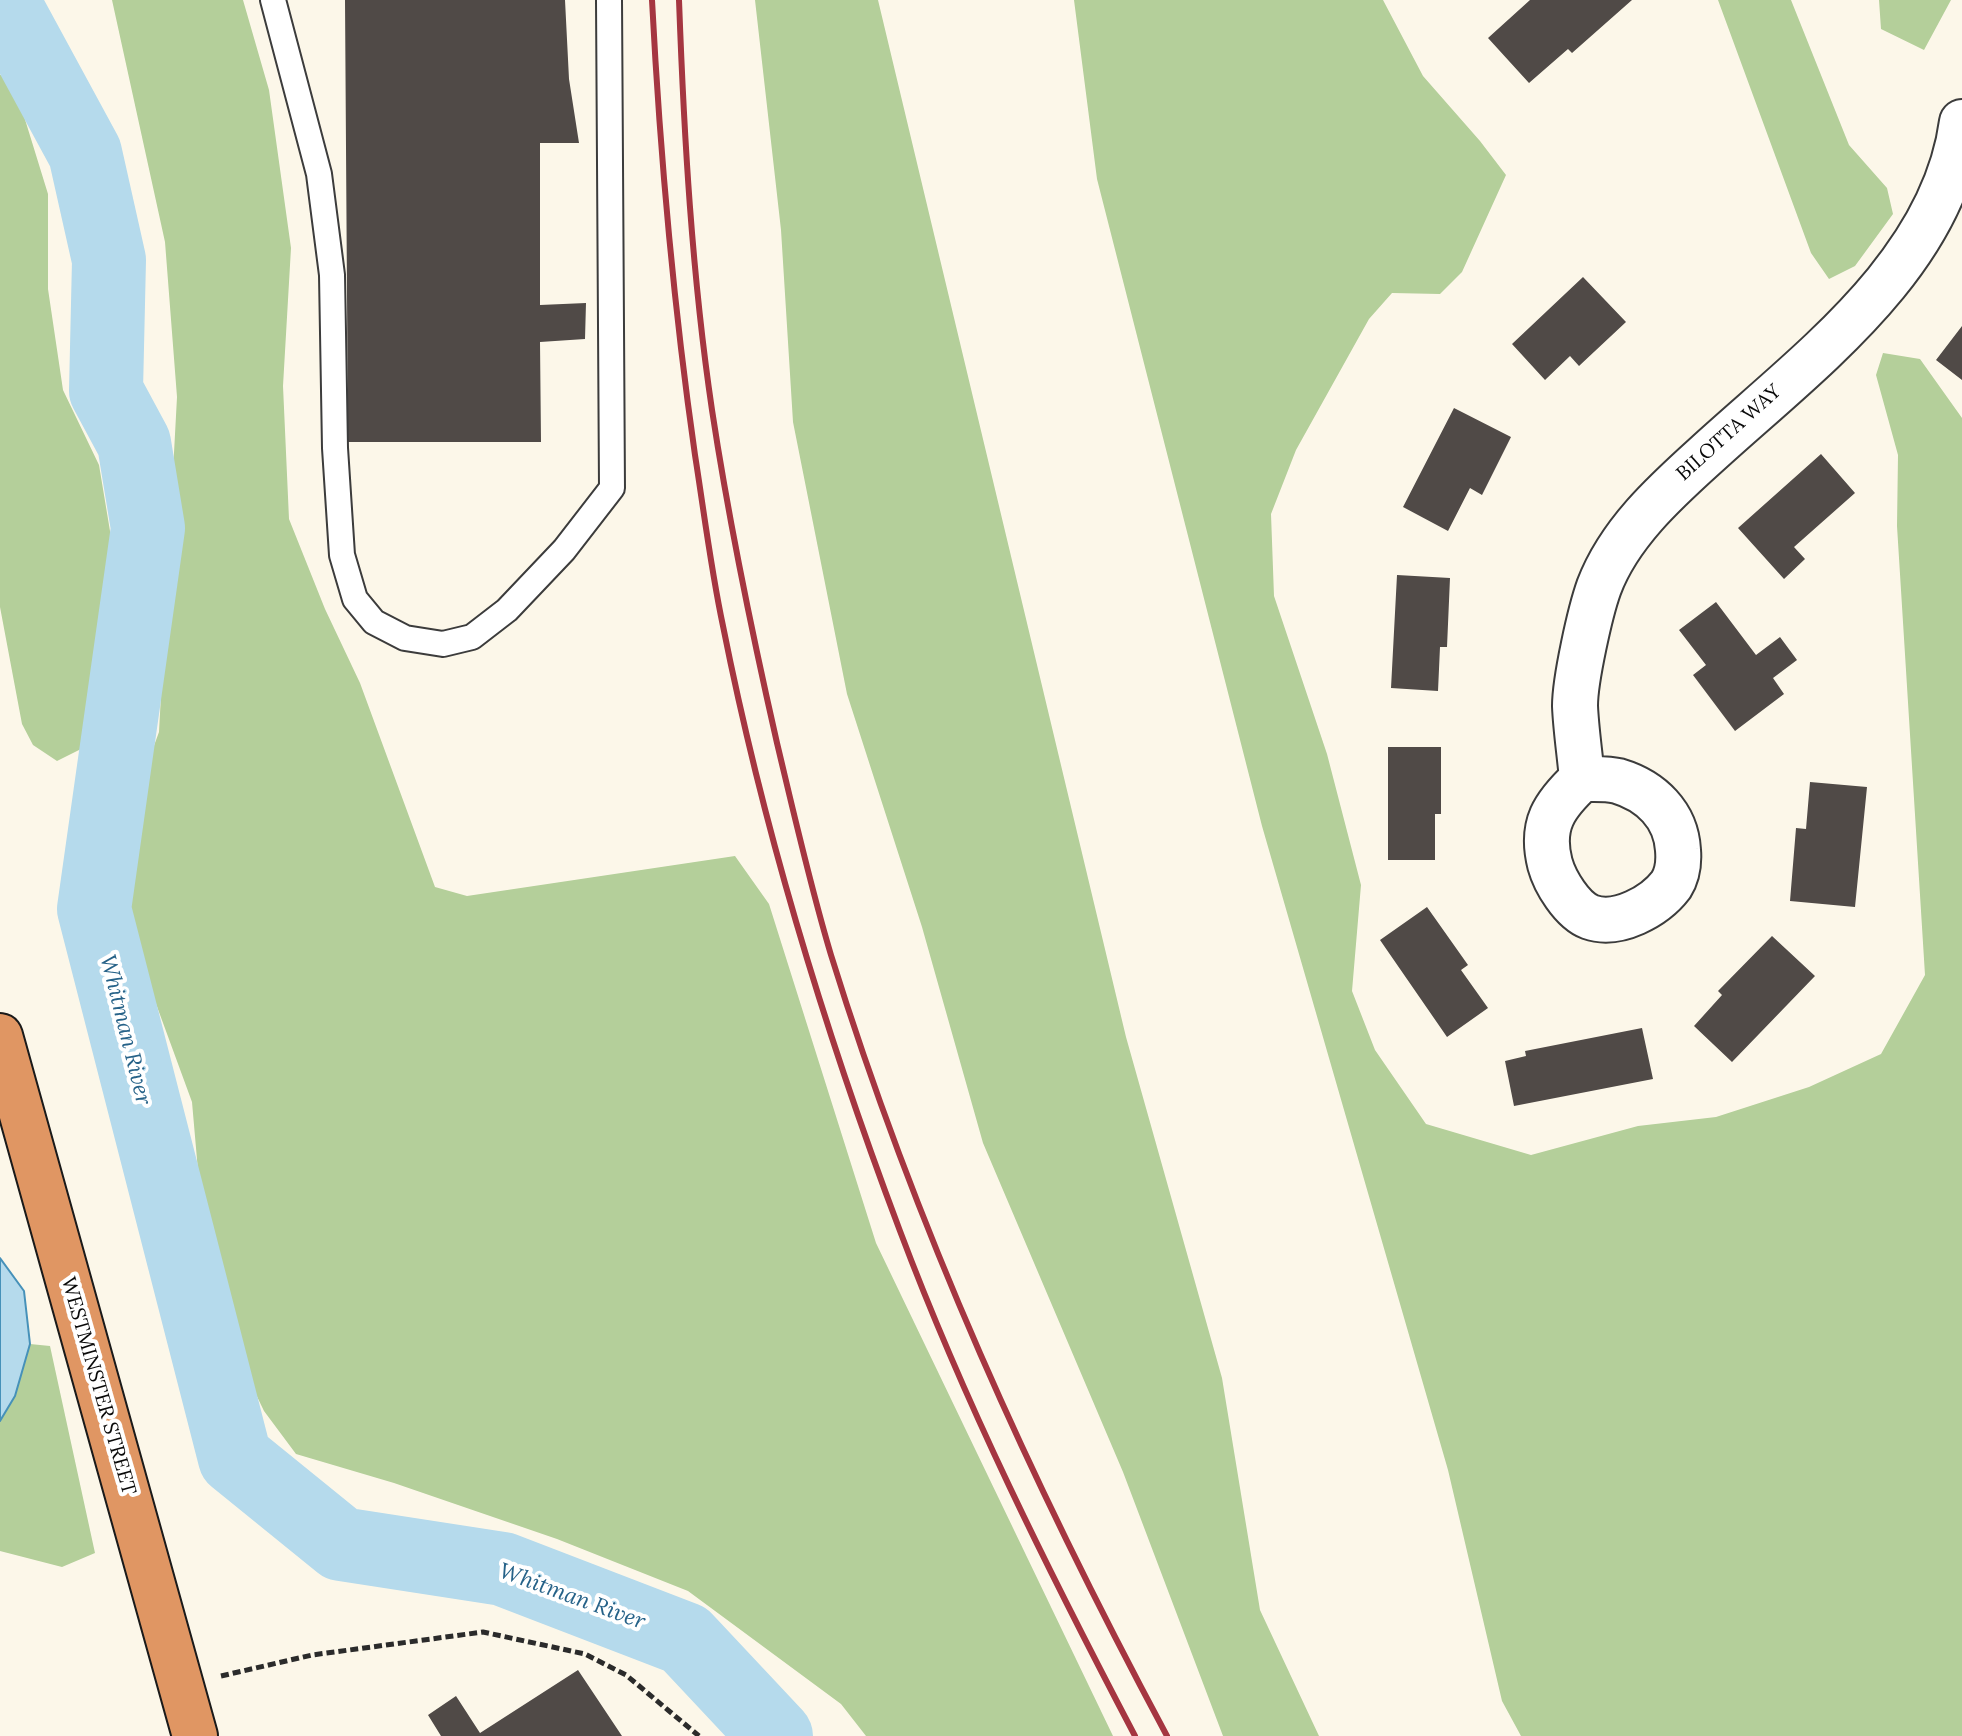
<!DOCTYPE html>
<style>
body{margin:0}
canvas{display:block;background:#fcf7e9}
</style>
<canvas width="1962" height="1736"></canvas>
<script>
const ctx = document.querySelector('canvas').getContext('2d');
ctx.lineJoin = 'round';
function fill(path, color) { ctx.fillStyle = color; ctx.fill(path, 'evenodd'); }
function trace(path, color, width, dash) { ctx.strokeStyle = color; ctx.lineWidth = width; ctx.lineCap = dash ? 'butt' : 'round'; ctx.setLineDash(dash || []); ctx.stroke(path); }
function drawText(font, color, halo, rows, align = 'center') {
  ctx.font = font + ' Lora,serif'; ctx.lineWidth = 8; ctx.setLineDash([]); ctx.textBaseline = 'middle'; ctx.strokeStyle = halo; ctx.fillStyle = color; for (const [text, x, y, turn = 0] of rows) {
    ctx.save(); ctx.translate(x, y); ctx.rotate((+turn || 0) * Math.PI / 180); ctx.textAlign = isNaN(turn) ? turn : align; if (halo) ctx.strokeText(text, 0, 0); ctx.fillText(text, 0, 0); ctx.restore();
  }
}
const forest = new Path2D(`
 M112,0h131l26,90 22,158 -8,138 6,133 36,90 35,74 75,204 32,9 268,-40 34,48 107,339 237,493h-247l-25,-32 -153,-113 -131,-52 -163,-56 -98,-29 -32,-43 -55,-114 -17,-195 -66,-180 -7,-32 9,-73 31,-85 18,-335 -12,-155z
 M755,0h123l248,1037 96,341 38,232 59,126h-96l-100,-264 -140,-329 -61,-216 -75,-233 -54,-272 -12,-192z
 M1074,0h309l40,76 57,65 26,34 -44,97 -22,22 -48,-1 -23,26 -73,131 -25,64 3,82 53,158 34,131 -9,106 23,59 51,74 105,31 107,-29 78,-9 93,-30 72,-33 44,-79 -28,-449 1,-71 -22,-80 7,-22 37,6 42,59v1318h-441l-19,-35 -54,-231 -186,-644 -165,-647z
 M1718,0h73l58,145 38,43 6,26 -38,52 -26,13 -18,-26z
 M1879,0h72l-27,50 -43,-21z
 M11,74l37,120v95l15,101 36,75 16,96 -24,183 -34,17 -24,-16 -11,-21 -22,-117v-532z
 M30,1344l20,2 45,207 -33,14 -62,-16v-130l15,-25z`);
const water = new Path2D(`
 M0,1258l24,33 6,53 -15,52 -15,25z`);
const river = new Path2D(`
 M2,0l83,153 24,107 -3,131 28,52 14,85 -54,381 141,549 106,86 162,25 182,70 91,97`);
const building = new Path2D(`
 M345,0h220l4,79 10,64h-39v162l46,-2 -1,36 -45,3 1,100h-193z
 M1530,0h102l-60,53 -4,-4 -39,34 -41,-45z
 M1583,277l43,45 -47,44 -9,-10 -25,24 -33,-36z
 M1962,326v54l-26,-20z
 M1454,408l57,29 -29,58 -12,-7 -22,43 -45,-24z
 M1821,454l34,39 -61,54 11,12 -21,20 -46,-51z
 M1397,575l53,3 -3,69h-7l-2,44 -47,-3z
 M1716,602l40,53 24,-18 17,23 -24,18 11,16 -49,37 -42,-56 13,-10 -27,-35z
 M1388,747h53v67h-6v46h-47z
 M1810,782l57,5 -12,120 -65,-6 6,-73 10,1z
 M1427,907l41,58 -7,5 27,38 -41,29 -67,-97z
 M1772,936l43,40 -83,86 -38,-36 28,-31 -4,-4z
 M1642,1028l11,51 -139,27 -9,-45 21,-5 -1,-5z
 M578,1670l44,66h-181l-13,-21 28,-19 24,37z`);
const path = new Path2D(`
 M221,1676l91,-21 171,-23 102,22 41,21 73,61`);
const lane = new Path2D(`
 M273,0l46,174 13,101 3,173 7,107 13,44 19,23 31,16 38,6 29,-7 35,-27 57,-60 48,-62 -3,-488`);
const street = new Path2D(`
 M1582,779c-2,-24 -6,-49 -7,-73 0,-26 15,-94 24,-119 20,-53 65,-94 106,-131 100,-92 238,-190 257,-334
 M1582,779c11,0 25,-1 36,2 33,10 58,34 60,69 1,12 0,24 -7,35 -16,21 -53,42 -81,32 -18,-7 -35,-35 -40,-53 -10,-39 4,-59 32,-85z`);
const highway = new Path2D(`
 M0,1036l195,700`);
const rail = new Path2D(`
 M652,0c8,154 21,302 43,455 9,57 16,115 28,171 41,206 103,409 177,605 65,173 149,341 235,505
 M679,0c5,137 13,275 33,410 17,112 40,223 65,333 17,71 33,142 54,212 85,274 201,529 336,781`);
const streetNames = [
 ["BILOTTA WAY",1729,433,-42],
 ["WESTMINSTER STREET",98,1386,74]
];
const waterNames = [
 ["Whitman River",125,1030,76],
 ["Whitman River",572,1597,20]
];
fill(forest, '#b4cf9a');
fill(water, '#b5daec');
trace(water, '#4691b9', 2);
trace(river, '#b5daec', 74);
fill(building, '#504a47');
trace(lane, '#3c3c3c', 28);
trace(street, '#3c3c3c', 48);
trace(highway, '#1a1a1a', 48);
trace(path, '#2b2b2b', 5, [8, 4]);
trace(lane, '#fff', 24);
trace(street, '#fff', 44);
trace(highway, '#e09663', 44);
trace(rail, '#a53641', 6);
drawText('20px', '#090909', '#fff', streetNames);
drawText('italic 22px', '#266288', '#fff', waterNames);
</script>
